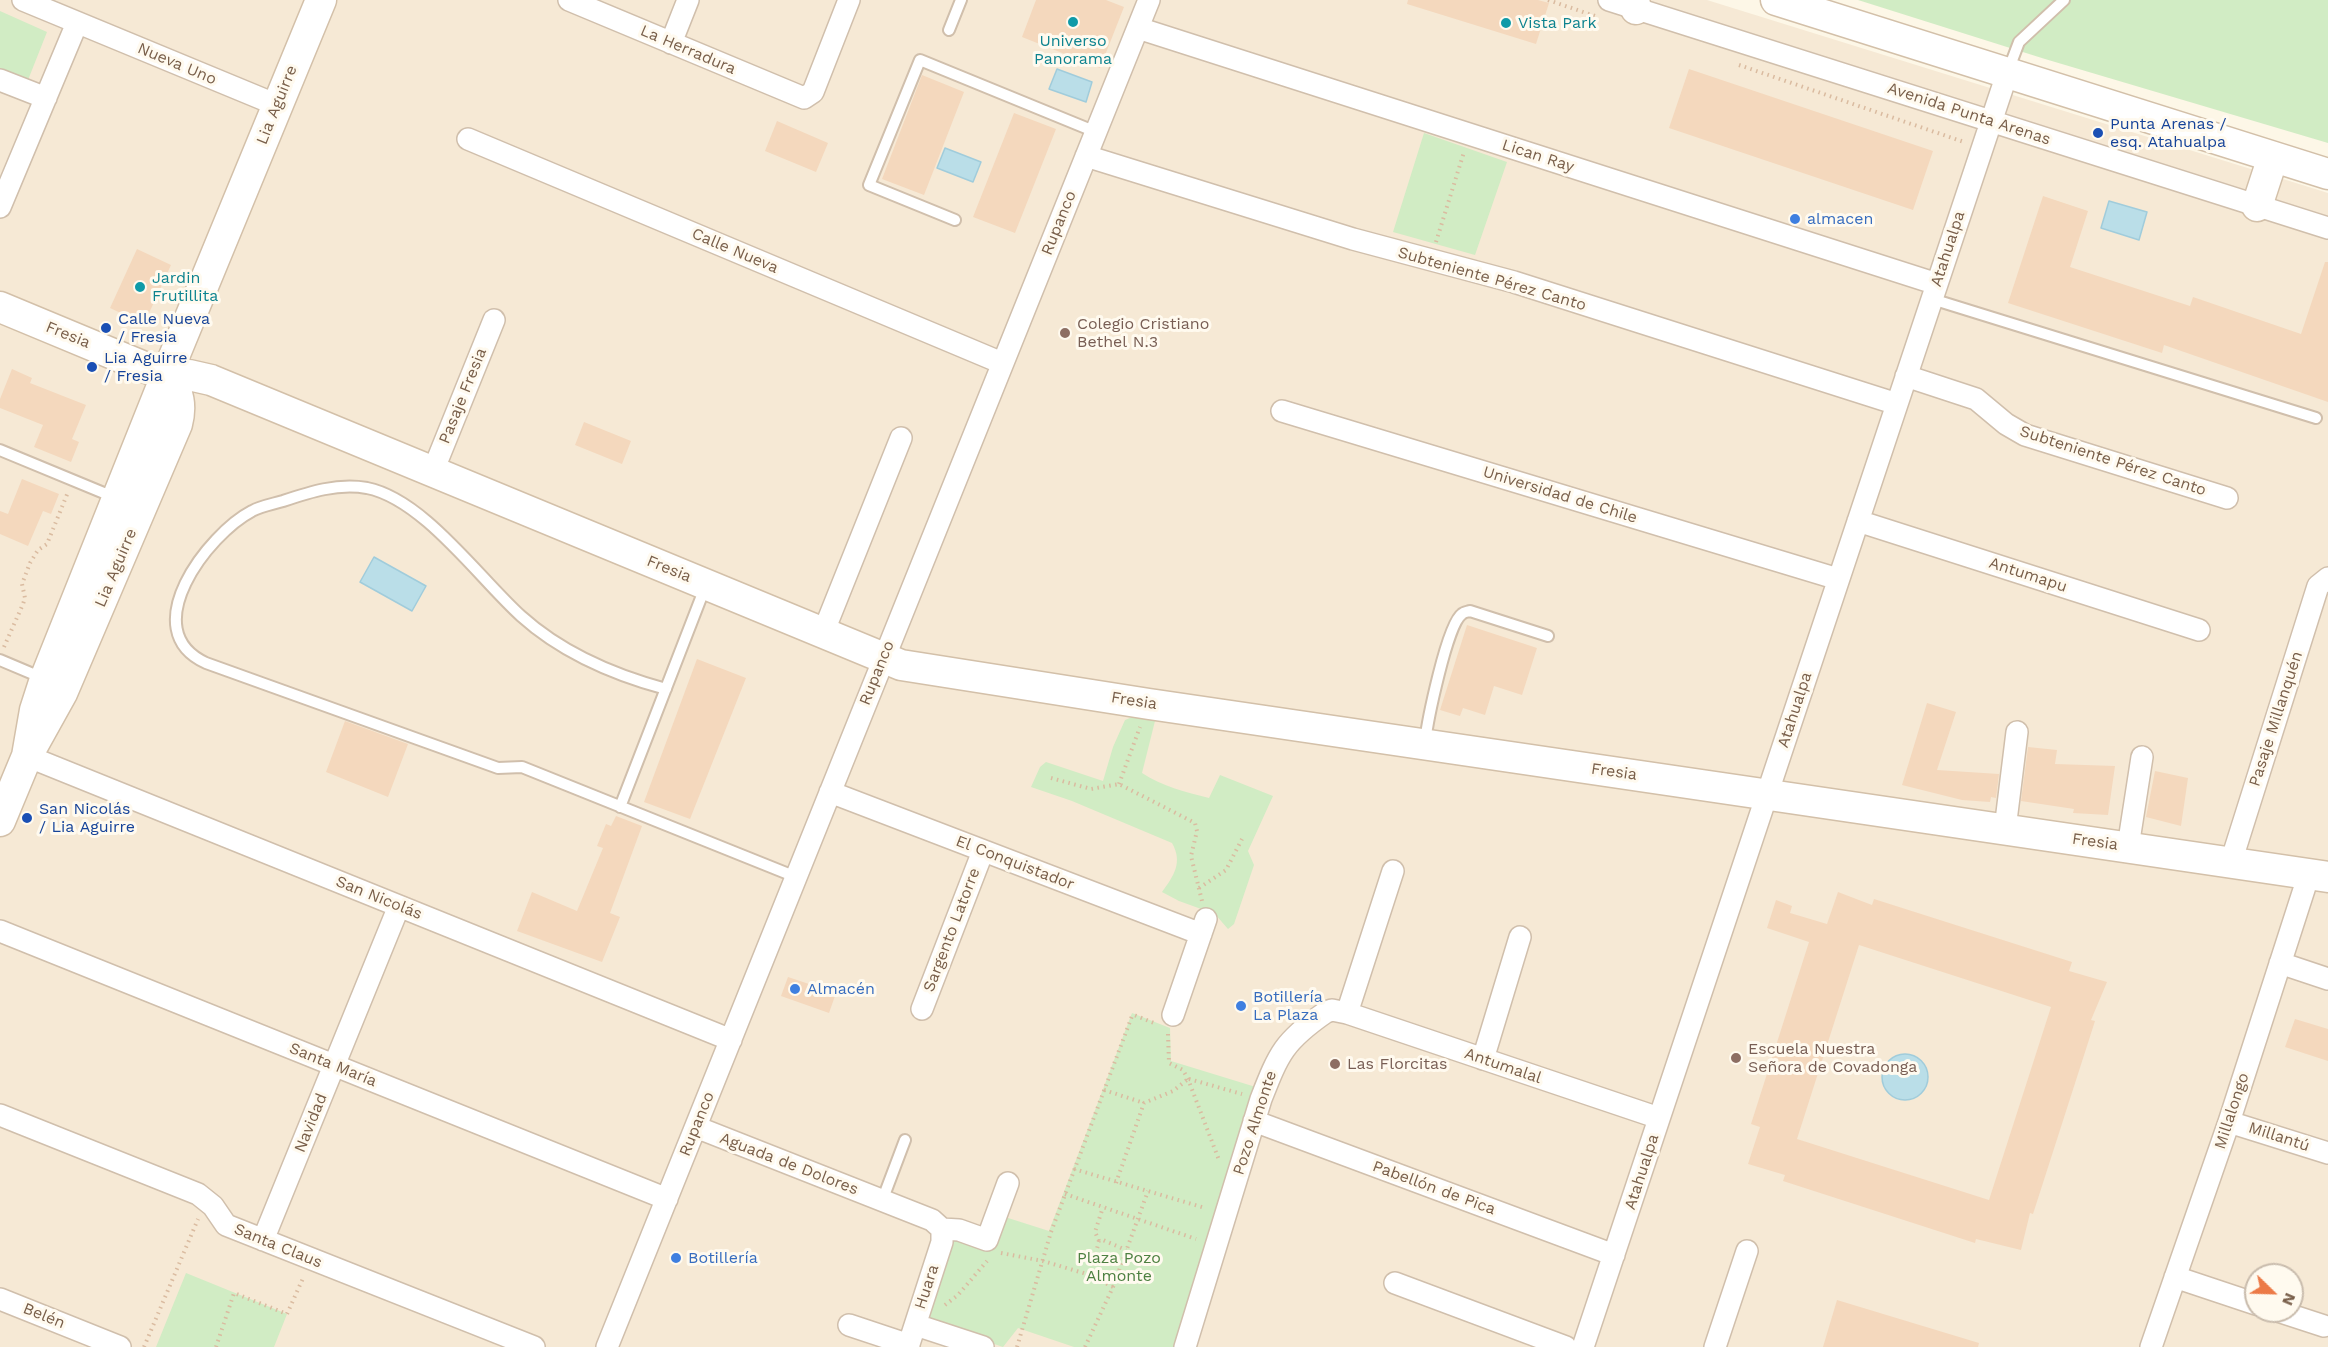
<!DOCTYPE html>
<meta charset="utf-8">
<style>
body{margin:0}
#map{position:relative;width:2328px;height:1347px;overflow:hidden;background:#fdf7e7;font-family:"Work Sans",sans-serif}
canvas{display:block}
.north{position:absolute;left:2244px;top:1263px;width:60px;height:60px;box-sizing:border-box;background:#fffaef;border:2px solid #c9bcad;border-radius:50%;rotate:113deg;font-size:16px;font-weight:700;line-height:24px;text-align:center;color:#795f4a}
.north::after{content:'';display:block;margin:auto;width:21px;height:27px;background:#ec7a47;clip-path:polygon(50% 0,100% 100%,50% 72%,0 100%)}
</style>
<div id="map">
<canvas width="2328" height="1347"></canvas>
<div class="north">N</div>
</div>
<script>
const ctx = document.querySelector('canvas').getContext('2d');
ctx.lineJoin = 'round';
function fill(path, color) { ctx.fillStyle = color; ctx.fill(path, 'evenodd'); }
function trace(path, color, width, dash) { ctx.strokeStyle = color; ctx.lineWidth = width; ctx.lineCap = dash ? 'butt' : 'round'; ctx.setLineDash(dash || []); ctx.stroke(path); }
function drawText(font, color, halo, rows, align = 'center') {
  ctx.font = font + ' "Work Sans",sans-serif'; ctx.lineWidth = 6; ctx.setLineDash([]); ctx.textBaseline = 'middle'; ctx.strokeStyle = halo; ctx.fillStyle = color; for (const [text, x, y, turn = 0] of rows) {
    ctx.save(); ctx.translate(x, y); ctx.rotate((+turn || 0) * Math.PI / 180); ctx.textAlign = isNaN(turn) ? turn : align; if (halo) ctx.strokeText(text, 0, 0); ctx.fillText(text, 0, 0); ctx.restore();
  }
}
const residential = new Path2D(`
 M0,0h1707l621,193v1154h-2328zM2256,1275h36v36h-36z`);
const green = new Path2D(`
 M1858,0h470v143l-283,-84z
 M0,11l47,21 -19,48 -28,-11z
 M1424,133l83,29 -32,93 -82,-23z
 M1137,715l15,1 3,5 -13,52c19,13 44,19 67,25l11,-23 53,21 -25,55 6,14 -20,59 -6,5 -13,-15 -36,-13 -17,-9c12,-16 21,-30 10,-49l-100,-42 -41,-14 9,-20 6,-5 57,19 10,-34 12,-27z
 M1132,1013l38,15 1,33 88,27 -84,259h-101l-56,-19 -15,19 -70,-24 -8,-15 27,-72 40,14 13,-33 44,14z
 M186,1273l101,41 -13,33h-118z`);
const water = new Path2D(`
 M1057,69l35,13 -6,20 -37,-13z
 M945,148l36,14 -8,20 -36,-14z
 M2109,201l38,11 -8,28 -38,-12z
 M374,557l52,29 -14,25 -52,-29z
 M1882 1077a23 23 0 1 1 46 0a23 23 0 1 1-46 0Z`);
const building = new Path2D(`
 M1036,0h70l18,7 -24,61 -78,-31z
 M1408,0h130l11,3 -13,41 -129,-40z
 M1689,69l244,82 -20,59 -244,-82z
 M922,75l42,17 -40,103 -42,-16z
 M1014,113l42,16 -41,104 -42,-16z
 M777,121l51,22 -12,29 -51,-21z
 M2043,196l45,15 -18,56 120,39 3,-9 108,37 24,-72h3v140l-164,-57 -2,8 -154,-50z
 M137,249l34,16 -27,59 -34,-16z
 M12,369l20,9 -2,5 56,22 -14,34 7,3 -8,20 -37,-15 9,-22 -43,-17v-9z
 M584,422l47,19 -9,23 -47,-19z
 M22,479l37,15 -8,20 -8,-3 -15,35 -28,-12v-23l8,3z
 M1467,625l70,23 -15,47 -28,-9 -9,29 -22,-7 -3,8 -20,-6z
 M697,659l49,19 -56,141 -46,-17z
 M1927,703l29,9 -19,58 62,4 -3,24 -5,-1 -1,5 -28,-2 -60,-15z
 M345,721l63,23 -20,53 -62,-25z
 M2028,747l29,3 -2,14 60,2 -7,49 -35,-2 1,-4 -53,-8z
 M2155,771l33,7 -7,48 -35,-9z
 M616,816l26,10 -32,87 10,4 -18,45 -85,-31 15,-39 45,19 26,-63 -6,-2 9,-22 5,2z
 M1838,892l34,13 2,-6 198,63 -3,9 38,11 -16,38 4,1 -62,193 -3,-1 -9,37 -45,-11 -1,4 -192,-62 2,-6 -37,-11 12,-37 -9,-3 58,-182 -42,-14 9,-28 16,6 -2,7 37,11zM1859,945l192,62 -62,193 -192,-61z
 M788,977l48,16 -7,20 -48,-17z
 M2295,1019l33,10v32l-43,-14z
 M1837,1300l142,43 -1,4h-155z`);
const path = new Path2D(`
 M1548,0l47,16
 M1739,65l225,77
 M1436,242l28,-90
 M4,647l19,-43 2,-6 -3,-14 8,-21 8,-13 9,-6 21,-52
 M1051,778l40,11 28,-5 76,39 2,8 -6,25 11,45
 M1119,784l21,-57
 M1199,888l27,-18 16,-31
 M1168,1034l1,29 14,7 5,9 31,81
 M1189,1079l53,15
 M1104,1090l40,13
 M1074,1169l131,39
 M1116,1183l28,-80 29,-12 15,-12
 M1065,1194l131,45
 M1099,1241l-4,-9 8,-25
 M1001,1253l42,8 47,14
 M1113,1287l-23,-12 9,-34 4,-1 23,10
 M945,1305l13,-10 29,-34
 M144,1347l54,-128
 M216,1347l18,-54 53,21 17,-38
 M1017,1347l34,-115 81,-216 2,-1 20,8
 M1085,1347l28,-60 35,-96`);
const lane = new Path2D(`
 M949,30l12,-30
 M2008,71l11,-29 45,-42
 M955,220l-86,-35 51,-125 176,72
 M1932,299l384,119
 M0,450l116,48
 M0,660l45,19
 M666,689c-52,-14 -104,-36 -145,-73 -42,-38 -98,-117 -154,-128 -30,-5 -57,4 -84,13 -10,3 -22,5 -31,10 -44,23 -118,119 -46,152l292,105 24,-1 274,110
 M1425,743c2,-20 22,-119 37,-129 2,-2 5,-2 8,-3l78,25
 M620,807l86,-222
 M882,1201l23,-61`);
const street = new Path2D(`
 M23,0l254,105
 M569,0l235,98 9,-6 36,-92
 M1609,0l719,228
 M1138,28l799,256
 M671,43l17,-43
 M0,80l46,18
 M468,139l534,224
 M1086,156l267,83 161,43 383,122
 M0,207l77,-184
 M1906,376l70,23 30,25 19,11 202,63
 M1282,411l556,168
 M433,471l61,-151
 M1858,521l341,109
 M823,633l78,-195
 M27,756l704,284
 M830,792l371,142
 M2005,829l12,-97
 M2128,847l14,-90
 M2231,862l87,-276 10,-8
 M0,931l667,268
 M2280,963l48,16
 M922,1009l61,-158
 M1347,1013l46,-142
 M1173,1015l33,-96
 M1483,1059l37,-122
 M0,1115l198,79 15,12 13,19 308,122
 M1254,1121l360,134
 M2229,1122l99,31
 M696,1127l236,93 10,9
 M942,1229l17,1 28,10 21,-57
 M263,1240l136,-334
 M2175,1277l81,27
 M1395,1283l171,64
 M0,1299l120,48
 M2278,1311l46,15
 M849,1325l60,20
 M916,1325l67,22
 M607,1347l542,-1347
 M908,1347l34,-105v-13
 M1185,1347l76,-248c18,-46 23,-58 65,-87l6,-2 15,3 312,105
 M1583,1347l424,-1273
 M1715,1347l32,-96
 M2151,1347l78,-225 80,-248`);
const secondary = new Path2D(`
 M1634,0l2,9
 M1776,0l552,174
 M2257,206l16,-49
 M0,307l166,69 23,-1 22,5 690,285 248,39 1179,173
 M27,756l8,-46 10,-31 121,-303 155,-376
 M0,821l27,-65 35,-63 115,-269c5,-19 2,-34 -11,-48`);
const markers = [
 [1073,22,6,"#0f9aa8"],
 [1506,23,6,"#0f9aa8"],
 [2098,133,6,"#1a4fb4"],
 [1795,219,6,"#3f7fe0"],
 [140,287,6,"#0f9aa8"],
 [106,328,6,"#1a4fb4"],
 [1065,333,6,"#8d6e63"],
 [92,367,6,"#1a4fb4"],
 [27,818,6,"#1a4fb4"],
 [795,989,6,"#3f7fe0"],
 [1241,1006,6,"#3f7fe0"],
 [1736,1058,6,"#8d6e63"],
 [1335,1064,6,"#8d6e63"],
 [676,1258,6,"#3f7fe0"]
];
const cultureNames = [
 ["Vista Park",1518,23],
 ["Universo",1073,41,"center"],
 ["Panorama",1073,59,"center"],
 ["Jardin",152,278],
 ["Frutillita",152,296]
];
const streetNames = [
 ["La Herradura",688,50,23],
 ["Nueva Uno",177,64,23],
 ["Lia Aguirre",277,105,-68],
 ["Avenida Punta Arenas",1969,114,18],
 ["Lican Ray",1538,156,18],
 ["Rupanco",1059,223,-68],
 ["Atahualpa",1948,249,-72],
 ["Calle Nueva",735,251,23],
 ["Subteniente Pérez Canto",1492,279,16],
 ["Fresia",68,335,22],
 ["Pasaje Fresia",463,396,-68],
 ["Subteniente Pérez Canto",2113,461,18],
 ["Universidad de Chile",1560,495,17],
 ["Lia Aguirre",116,568,-67],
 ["Fresia",669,569,22],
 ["Antumapu",2028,575,18],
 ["Rupanco",877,673,-68],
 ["Fresia",1134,701,9],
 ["Atahualpa",1795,710,-72],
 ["Pasaje Millanquén",2276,719,-72],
 ["Fresia",1614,772,8],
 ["Fresia",2095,842,8],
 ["El Conquistador",1015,863,21],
 ["San Nicolás",379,898,22],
 ["Sargento Latorre",952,930,-69],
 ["Santa María",333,1065,22],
 ["Antumalal",1503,1066,19],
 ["Millalongo",2232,1111,-72],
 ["Navidad",311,1123,-68],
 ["Pozo Almonte",1255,1123,-72],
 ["Rupanco",697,1124,-68],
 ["Millantú",2279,1137,18],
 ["Aguada de Dolores",789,1164,21],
 ["Atahualpa",1642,1172,-72],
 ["Pabellón de Pica",1434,1188,20],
 ["Santa Claus",278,1246,22],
 ["Huara",927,1287,-72],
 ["Belén",44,1316,22]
];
const transitNames = [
 ["Punta Arenas /",2110,124],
 ["esq. Atahualpa",2110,142],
 ["Calle Nueva",118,319],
 ["/ Fresia",118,337],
 ["Lia Aguirre",104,358],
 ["/ Fresia",104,376],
 ["San Nicolás",39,809],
 ["/ Lia Aguirre",39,827]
];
const shopNames = [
 ["almacen",1807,219],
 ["Almacén",807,989],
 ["Botillería",1253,997],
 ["La Plaza",1253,1015],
 ["Botillería",688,1258]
];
const educationNames = [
 ["Colegio Cristiano",1077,324],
 ["Bethel N.3",1077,342],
 ["Escuela Nuestra",1748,1049],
 ["Señora de Covadonga",1748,1067],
 ["Las Florcitas",1347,1064]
];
const parkNames = [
 ["Plaza Pozo",1119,1258],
 ["Almonte",1119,1276]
];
fill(residential, '#f6e9d5');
fill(green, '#d1ecc4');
fill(water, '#badee8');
trace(water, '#a0ccdb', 1.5);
fill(building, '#f4d8bd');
trace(lane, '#d0bfac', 14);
trace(street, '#d0bfac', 24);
trace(secondary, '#d3c0a9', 33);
trace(path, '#dabba0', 4, [1.5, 4.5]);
trace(lane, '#fff', 10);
trace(street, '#fff', 21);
trace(secondary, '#fff', 30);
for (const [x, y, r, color] of markers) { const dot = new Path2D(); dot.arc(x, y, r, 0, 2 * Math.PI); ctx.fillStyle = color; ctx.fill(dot); trace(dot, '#fffaef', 2); }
drawText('16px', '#0d838f', '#fffaef', cultureNames, 'left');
drawText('16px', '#795f4a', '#fffaef', streetNames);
drawText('16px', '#164399', '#fffaef', transitNames, 'left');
drawText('16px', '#366cbe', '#fffaef', shopNames, 'left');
drawText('16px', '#785e54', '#fffaef', educationNames, 'left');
drawText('16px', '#4d8041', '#fffaef', parkNames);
</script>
